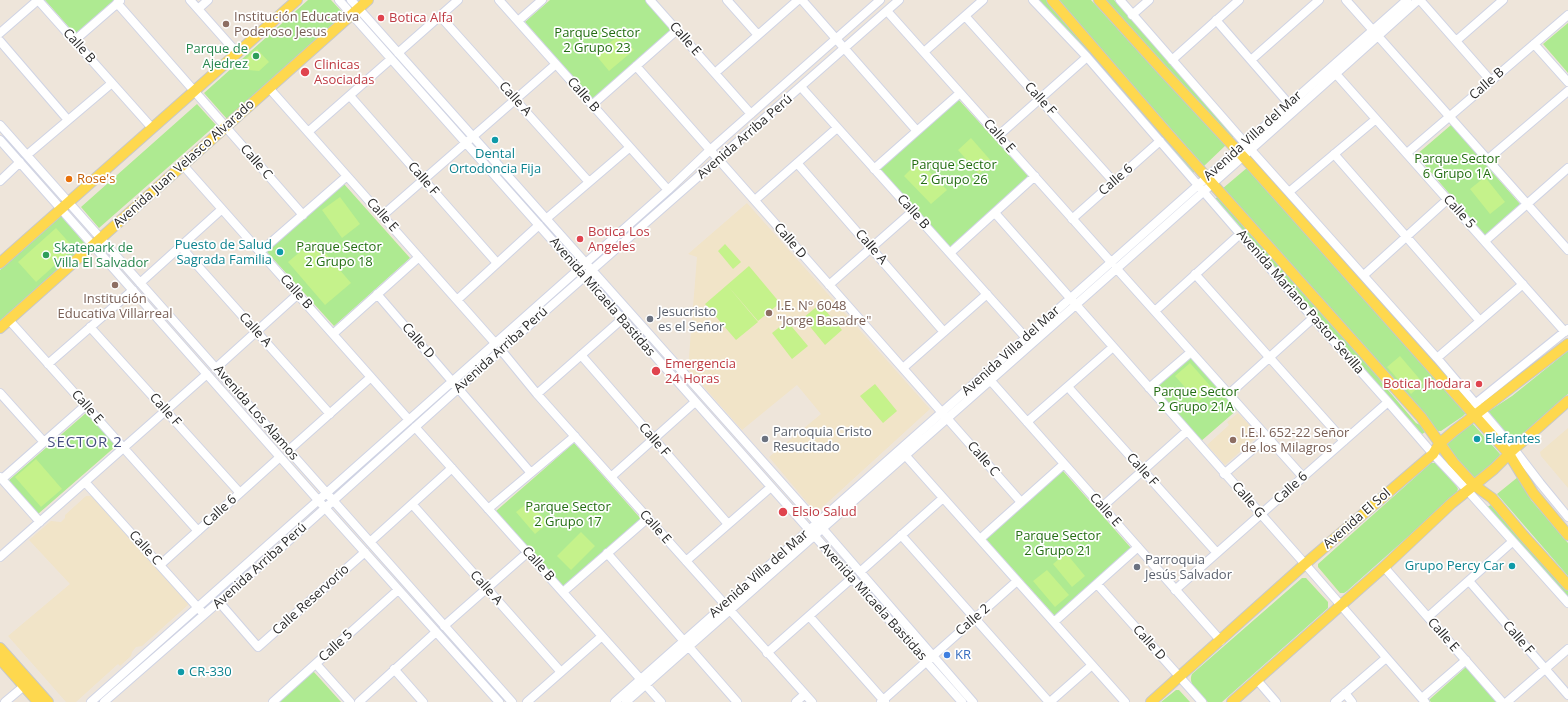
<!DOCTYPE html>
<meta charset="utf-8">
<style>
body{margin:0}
canvas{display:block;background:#eee5da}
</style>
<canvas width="1568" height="702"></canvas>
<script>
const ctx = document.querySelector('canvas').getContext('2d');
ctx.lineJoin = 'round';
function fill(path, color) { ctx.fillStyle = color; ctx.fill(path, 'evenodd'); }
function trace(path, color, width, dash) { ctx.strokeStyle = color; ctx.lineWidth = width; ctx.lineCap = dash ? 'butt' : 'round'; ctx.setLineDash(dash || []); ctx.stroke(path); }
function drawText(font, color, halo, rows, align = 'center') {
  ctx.font = font + ' "Open Sans",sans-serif'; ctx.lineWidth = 3.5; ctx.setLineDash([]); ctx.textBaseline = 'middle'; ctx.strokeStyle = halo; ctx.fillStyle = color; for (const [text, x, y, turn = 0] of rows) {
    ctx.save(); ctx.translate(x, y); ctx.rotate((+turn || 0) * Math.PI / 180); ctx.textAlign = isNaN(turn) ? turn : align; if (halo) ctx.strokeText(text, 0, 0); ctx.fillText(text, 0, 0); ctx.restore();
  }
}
const education = new Path2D(`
 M747,203l183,206 -114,104 -47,-56 52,-43 -24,-29 -55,45 -54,-61 9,-112 -9,-3z
 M1238,413l21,22 -34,30 -18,-20 22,-20 -2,-3z
 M1568,428v60l-27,-32 -1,-4z
 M86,496h9l94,103 -1,6 -46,41 -6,1 -4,5 -1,4 -11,10 -2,-2 -42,38h-10l-58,-66 62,-52 -41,-44 22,-19 10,1 4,-4v-3z`);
const green = new Path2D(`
 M45,0h69l-39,34z
 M308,0h23l13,14 -117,105 -23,-26z
 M550,0h95l27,30 -79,69 -68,-77z
 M1038,0h8l150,170 -3,3z
 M1057,0h34l53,58 82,87 -22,21z
 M1106,0h8l121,136 -3,2z
 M1568,23v50l-25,-29z
 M958,99l71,78 -79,71 -71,-80z
 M197,104l19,21 -117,103 -18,-21z
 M1451,125l69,79 -35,31 -69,-80z
 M1259,161l208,236 -2,3 -209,-236z
 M1248,167l217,244v3l-2,2 -22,15h-3l-216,-242z
 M344,184l66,74 -76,68 -67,-74z
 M1220,195l153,174 9,14 34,40 6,3 5,5 -5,3 -207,-235z
 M61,216l25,29 -86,77v-52z
 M1568,351v43l-50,44 -2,2 -5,-1 -22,-26v-2l23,-15z
 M1191,356l47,53 -38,33 -46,-53z
 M86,413l30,33 -78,68 -30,-33z
 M1472,423l28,31 -1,4 -23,19 -4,1 -28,-33z
 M574,443l67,76 -78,67 -67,-75z
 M1431,463h4l3,1 19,23 1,2 -2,5 -109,97 -3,2h-4l-22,-26v-3z
 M1063,471l68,77 -76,68 -69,-77z
 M1518,477l13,23 37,43v33l-71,-82z
 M1493,504l75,85v9l-81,-91z
 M1302,578h4l22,24v6l-106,94h-14c-7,-7 -21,-17 -16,-28z
 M1466,667l30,35h-65l-2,-2z
 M313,671l28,31h-62z
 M1176,690h3l11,12h-29z`);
const pitch = new Path2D(`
 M621,34l13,16 -25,21 -14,-17z
 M257,49l12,13 -10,9 -11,-1 -7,-7z
 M971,138l21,24 -13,12 -21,-24z
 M919,161l28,29 -16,14 -27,-28z
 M1485,177l20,25 -15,12 -20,-25z
 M340,197l20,27 -18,14 -20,-28z
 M56,228l18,20 -38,34 -18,-20z
 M314,240l37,43 -26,22 -37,-43z
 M725,244l16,18 -8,7 -15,-18z
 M749,266l31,37 -22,18 -31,-36z
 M727,285l31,37 -22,18 -31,-36z
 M820,304l22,26 -17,15 -22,-27z
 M787,321l21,25 -16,13 -20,-26z
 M1400,356l23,27 -12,11 -24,-27z
 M1190,363l23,26 -15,13 -23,-26z
 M875,384l22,27 -14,12 -23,-27z
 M36,459l26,30 -21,18 -26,-30z
 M529,502l19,21 -13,11 -19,-22z
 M581,532l14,14 -24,24 -14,-14z
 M1066,553l19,23 -13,11 -19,-23z
 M1047,570l22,25 -14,12 -22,-26z`);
const minor = new Path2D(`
 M38,0l114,128
 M190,0l47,53
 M339,0l623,702
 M351,0l471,528 151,174
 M499,0l169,190
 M650,0l101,114
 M727,0l31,35
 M802,0l115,131
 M1033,0l54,57 226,261 75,84 45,52 34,36 101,113
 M1120,0l131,150 186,208 77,91 26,34 28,34
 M1346,0l222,250
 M1420,0l71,81
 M117,3l186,212
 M198,9l10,-9
 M887,11l224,251
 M1132,15l17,-15
 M440,16l149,166
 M965,16l149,166
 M1216,20l73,84
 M518,21l24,-21
 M0,33l38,-33
 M0,41l68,79
 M74,41l46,-40
 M1456,41l47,-41
 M1534,44l34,38
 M924,52l59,-52
 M398,53l60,-53
 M1172,60l67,-60
 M1251,60l68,-60
 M636,66l385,436
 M715,73l83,-73
 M1336,74l229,258
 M801,87l225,251
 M269,88l226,255
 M350,96l147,167
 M592,105l85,-75
 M0,125l512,577
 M308,132l83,-73
 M998,136l89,-79
 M0,140l318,360 181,202
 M1407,153l161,-138
 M1334,154l146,167
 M27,155l85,-72
 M1487,160l81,-69
 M797,163l147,169
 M182,164l227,256
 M874,169l86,-76
 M0,181l20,-19
 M1289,192l87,-73
 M755,200l82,-72
 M995,213l310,351 120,138
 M382,216l174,-152
 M546,219l83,-71
 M1072,219l88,-78
 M1485,241l83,-73
 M180,246l150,168
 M260,252l87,-76
 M950,253l85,-77
 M1116,268l187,209
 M1195,274l149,167
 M1364,275l84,-76
 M140,283l82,-74
 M829,285l84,-74
 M377,294l154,179
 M457,300l82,-75
 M1155,311l85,-77
 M9,320l189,211
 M90,327l150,166
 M333,334l86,-77
 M501,350l36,44 275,308
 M581,355l147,169
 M1437,358l86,-74
 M48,364l85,-74
 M216,368l82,-74
 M903,368l84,-74
 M990,380l231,261
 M1068,387l149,166
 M1149,388l42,-36
 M0,393l44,49
 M537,394l84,-74
 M1229,394l84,-76
 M1475,404l93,-75
 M1027,422l86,-75
 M415,427l246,275
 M289,450l82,-73
 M905,455l220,247
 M1224,474l43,-37
 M0,477l40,45
 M611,477l84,-75
 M2,479l84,-74
 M85,482l116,129
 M412,504l149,168
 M1102,507l85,-76
 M488,509l87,-73
 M901,535l148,167
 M980,539l84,-75
 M370,542l82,-74
 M607,553l130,149
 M0,557l207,-183
 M686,561l85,-74
 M160,565l120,-108
 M1384,567l118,135
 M860,572l83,-74
 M1469,581l99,114
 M1097,584l105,118
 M1175,590l213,-188
 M563,592l85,-74
 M219,602l39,45 107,-95
 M809,616l76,86
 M1428,617l84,-75
 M1054,622l84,-75
 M444,626l83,-73
 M767,653l85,-75
 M316,664l34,38
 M394,669l29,33
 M1257,680l19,22
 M1345,693l7,9
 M1422,698l44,-38
 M5,702l19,-16
 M91,702l577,-512 42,-40 170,-150
 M104,702l181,-158 216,-194 398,-350
 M273,702l125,-112
 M359,702l77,-70
 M527,702l75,-66
 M615,702l792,-702
 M626,702c264,-234 530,-466 792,-702
 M796,702l9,-8
 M881,702l136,-121
 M1050,702l42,-37
 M1335,702l51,-44
 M1507,702l61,-53`);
const major = new Path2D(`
 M1052,0l116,134 253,283 32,45 21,23 18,13 31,37 45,50
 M1099,0l66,73 84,90 260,291 24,39 35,42
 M0,263l297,-263
 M0,328l368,-328
 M0,648l48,54
 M0,659l38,43
 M1151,702l154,-138 128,-110 6,-10 15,-13 114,-87
 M1232,702l152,-135 68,-64 42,-34 20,-20 54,-48`);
const markers = [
 [381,18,4,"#e0444e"],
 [226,24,4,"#8d6e63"],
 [256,56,4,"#2e9e5b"],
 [305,72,5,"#e0444e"],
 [495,140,4,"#0f9aa8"],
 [69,179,4,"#e8710a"],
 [580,239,4,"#e0444e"],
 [280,252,4,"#0f9aa8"],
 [46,255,4,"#2e9e5b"],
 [115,285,4,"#8d6e63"],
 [769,313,4,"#8d6e63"],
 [650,319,4,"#6b7280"],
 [656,371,5,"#e0444e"],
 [1479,384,4,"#e0444e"],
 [765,439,4,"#6b7280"],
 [1477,439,4,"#0f9aa8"],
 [1233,440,4,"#8d6e63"],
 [783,512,5,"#e0444e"],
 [1512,566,4,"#0f9aa8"],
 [1137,567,4,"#6b7280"],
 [947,655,4,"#3f7fe0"],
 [181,672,4,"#0f9aa8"]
];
const educationNames = [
 ["Institución Educativa",234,17],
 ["Poderoso Jesus",234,32],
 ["Institución",115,299,"center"],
 ["Educativa Villarreal",115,314,"center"],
 ["I.E. N° 6048",777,306],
 ["\"Jorge Basadre\"",777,321],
 ["I.E.I. 652-22 Señor",1241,433],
 ["de los Milagros",1241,448]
];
const healthNames = [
 ["Botica Alfa",389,18],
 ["Clinicas",314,65],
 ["Asociadas",314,80],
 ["Botica Los",588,232],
 ["Angeles",588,247],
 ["Emergencia",665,364],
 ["24 Horas",665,379],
 ["Botica Jhodara",1471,384,"right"],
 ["Elsio Salud",792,512]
];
const parkNames = [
 ["Parque Sector",597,33],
 ["2 Grupo 23",597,48],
 ["Parque Sector",1457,159],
 ["6 Grupo 1A",1457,174],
 ["Parque Sector",954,165],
 ["2 Grupo 26",954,180],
 ["Parque Sector",339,247],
 ["2 Grupo 18",339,262],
 ["Parque Sector",1196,392],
 ["2 Grupo 21A",1196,407],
 ["Parque Sector",568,507],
 ["2 Grupo 17",568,522],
 ["Parque Sector",1058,536],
 ["2 Grupo 21",1058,551]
];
const streetNames = [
 ["Calle E",685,39,49],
 ["Calle B",79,46,48],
 ["Calle B",1487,84,-41],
 ["Calle B",583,95,49],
 ["Calle A",515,99,48],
 ["Calle F",1040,99,48],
 ["Calle E",999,136,48],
 ["Avenida Villa del Mar",1253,136,-42],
 ["Avenida Arriba Perú",745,137,-41],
 ["Calle C",256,162,49],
 ["Avenida Juan Velasco Alvarado",184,164,-42],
 ["Calle F",423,179,49],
 ["Calle 6",1116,180,-41],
 ["Calle B",913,212,48],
 ["Calle 5",1459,212,48],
 ["Calle E",382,215,48],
 ["Calle D",790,241,49],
 ["Calle A",871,247,49],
 ["Calle B",296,292,48],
 ["Avenida Micaela Bastidas",602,297,49],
 ["Avenida Mariano Pastor Sevilla",1300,302,49],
 ["Calle A",255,330,48],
 ["Calle D",418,341,49],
 ["Avenida Arriba Perú",501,350,-42],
 ["Avenida Villa del Mar",1011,351,-42],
 ["Calle E",87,407,48],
 ["Calle F",165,410,48],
 ["Avenida Los Alamos",256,413,49],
 ["Calle F",654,440,49],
 ["Calle C",983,459,49],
 ["Calle F",1142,470,48],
 ["Calle 6",1291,488,-42],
 ["Calle G",1248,500,49],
 ["Calle E",1105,510,48],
 ["Calle 6",220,511,-42],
 ["Avenida El Sol",1357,519,-41],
 ["Calle E",655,527,48],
 ["Calle C",145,548,48],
 ["Calle B",538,564,48],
 ["Avenida Arriba Perú",260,566,-42],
 ["Avenida Villa del Mar",759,574,-41],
 ["Calle A",486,588,48],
 ["Calle Reservorio",311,600,-42],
 ["Avenida Micaela Bastidas",873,602,48],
 ["Calle 2",973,620,-41],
 ["Calle E",1443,635,49],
 ["Calle F",1518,638,49],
 ["Calle D",1149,643,48],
 ["Calle 5",336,646,-42]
];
const leisureNames = [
 ["Parque de",248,49],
 ["Ajedrez",248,64],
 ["Skatepark de",54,248,"left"],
 ["Villa El Salvador",54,263,"left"]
];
const cultureNames = [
 ["Dental",495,154,"center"],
 ["Ortodoncia Fija",495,169,"center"],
 ["Puesto de Salud",272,245],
 ["Sagrada Familia",272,260],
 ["Elefantes",1485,439,"left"],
 ["Grupo Percy Car",1504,566],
 ["CR-330",189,672,"left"]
];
const foodNames = [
 ["Rose's",77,179]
];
const worshipNames = [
 ["Jesucristo",658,312],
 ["es el Señor",658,327],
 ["Parroquia Cristo",773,432],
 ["Resucitado",773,447],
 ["Parroquia",1145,560],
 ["Jesús Salvador",1145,575]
];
const shopNames = [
 ["KR",955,655]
];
const quarterNames = [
 ["SECTOR 2",85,443]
];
fill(education, '#f1e4c8');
fill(green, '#aeea91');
fill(pitch, '#c5f28b');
trace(minor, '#cfd3e4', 10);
trace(major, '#c8c8c8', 12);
trace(minor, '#fff', 8);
trace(major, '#fed84e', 10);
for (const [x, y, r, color] of markers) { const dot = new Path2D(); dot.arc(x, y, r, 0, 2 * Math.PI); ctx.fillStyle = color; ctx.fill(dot); trace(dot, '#fff', 1.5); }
drawText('13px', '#785e54', '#fff', educationNames, 'left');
drawText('13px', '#be3a42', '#fff', healthNames, 'left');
drawText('13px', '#246e13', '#fff', parkNames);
drawText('13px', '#2a2a2a', '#fff', streetNames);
drawText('13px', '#27864d', '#fff', leisureNames, 'right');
drawText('13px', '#0d838f', '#fff', cultureNames, 'right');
drawText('13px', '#c56008', '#fff', foodNames, 'left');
drawText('13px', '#5b616d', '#fff', worshipNames, 'left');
drawText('13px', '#366cbe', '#fff', shopNames, 'left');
ctx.letterSpacing = '1px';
drawText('15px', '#464f7f', '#fff', quarterNames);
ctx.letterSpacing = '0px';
</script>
